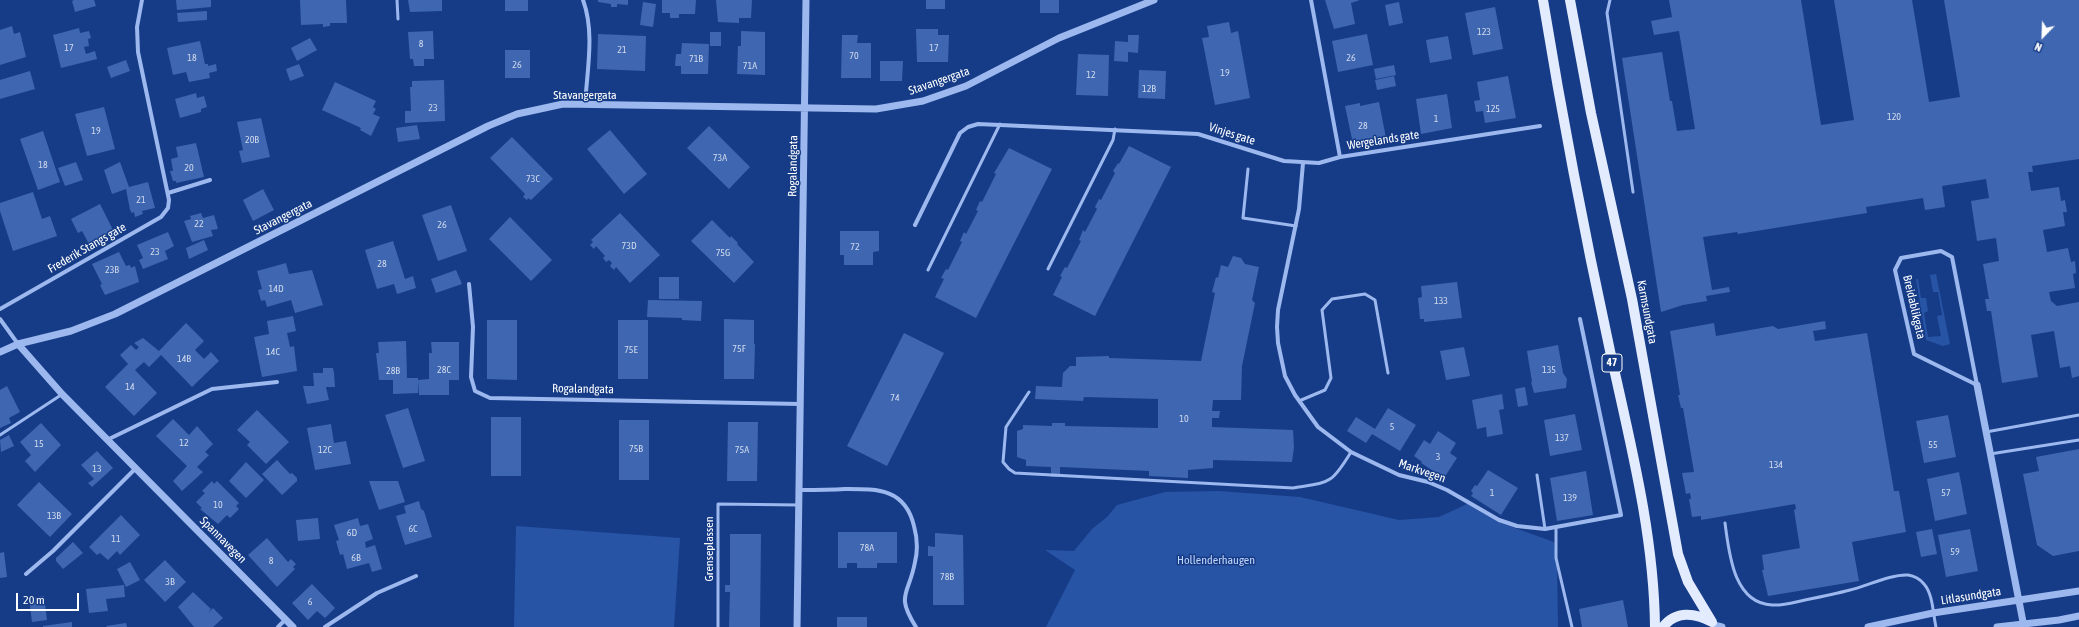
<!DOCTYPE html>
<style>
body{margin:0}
#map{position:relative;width:2079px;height:627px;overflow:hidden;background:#163c87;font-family:"Asap Condensed",sans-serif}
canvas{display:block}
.north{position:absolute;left:2023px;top:16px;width:40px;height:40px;-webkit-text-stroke:3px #163c87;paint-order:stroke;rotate:203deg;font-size:11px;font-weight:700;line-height:16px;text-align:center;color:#fff}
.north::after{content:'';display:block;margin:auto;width:14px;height:18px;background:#fff;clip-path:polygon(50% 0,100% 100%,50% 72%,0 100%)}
.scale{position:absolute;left:16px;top:593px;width:63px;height:18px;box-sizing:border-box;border:2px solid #fff;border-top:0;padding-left:5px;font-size:12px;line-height:14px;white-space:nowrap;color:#fff;-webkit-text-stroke:3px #163c87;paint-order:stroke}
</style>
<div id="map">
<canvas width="2079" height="627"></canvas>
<div class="north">N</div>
<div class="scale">20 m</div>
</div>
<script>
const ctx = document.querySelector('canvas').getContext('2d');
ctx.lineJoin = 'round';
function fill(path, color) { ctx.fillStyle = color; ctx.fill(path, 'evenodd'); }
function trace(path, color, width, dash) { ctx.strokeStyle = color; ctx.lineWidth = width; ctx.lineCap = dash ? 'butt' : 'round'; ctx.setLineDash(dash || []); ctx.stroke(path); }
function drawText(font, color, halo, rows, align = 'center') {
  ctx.font = font + ' "Asap Condensed",sans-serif'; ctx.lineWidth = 3; ctx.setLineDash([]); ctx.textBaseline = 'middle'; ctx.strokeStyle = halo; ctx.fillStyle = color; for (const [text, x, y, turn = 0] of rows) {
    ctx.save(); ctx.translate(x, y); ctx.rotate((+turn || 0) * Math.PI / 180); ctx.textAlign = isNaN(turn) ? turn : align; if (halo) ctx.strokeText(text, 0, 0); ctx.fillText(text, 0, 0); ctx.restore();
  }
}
const green = new Path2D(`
 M1936,274l14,70 -7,2 -17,-6 -10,-61h2l3,19h5l2,13 -4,2 4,24 13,-1 -4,-20 5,-1 -4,-23h-5l-3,-17z
 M1218,491l82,6 99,23 40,-3 28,-13 34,19 53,19 3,21 1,64h-512l29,-57 -30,-20 29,1 18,-22 15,-12 10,-12 48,-13z
 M516,526l164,12 -6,89h-160z`);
const building = new Path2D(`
 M74,0h20l2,6 -21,6 -3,-11z
 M176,0h35v7l-34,3z
 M300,0h46l1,23h-17v3l-7,1v-3l-22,1z
 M408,0h34v11l-32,1z
 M505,0h23v11h-23z
 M598,0h30v5l-11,-1v3h-6v-3l-13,-2z
 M662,0h34l-1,14h-16v4h-9v-5h-8z
 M716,0h36l-1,18h-12v5l-21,-1z
 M926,0h19v9h-19z
 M1040,0h19v13h-19z
 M1325,0h35l-9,3 4,21 -21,5z
 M1669,0h132l20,125 33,-5 -20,-120h78l17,102 31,-5 -16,-97h135v159l-47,7 1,6h-5l3,19 28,-4 2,14 4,-1 2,12h-4l2,14 -22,4 4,22 21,-4 3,14 4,-1 1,12 -3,1 2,14 -26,4 2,9 6,5 22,-4v74l-7,2 -2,-12 -10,2 -6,-37 -23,4 7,42 -36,6 -11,-72h-4l-2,-12h4l-6,-35 16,-3 -3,-23 -19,3 -6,-40 18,-3 -3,-19 -44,7 3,21 -20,3 -2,-12 -57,9 1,6 -129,21 -1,-2 -34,5 9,53 17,-3 1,5 -24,4 1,5 -24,4 -22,7 -39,-254 40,-6 8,49h2l5,30 18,-2 -16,-98 -25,4 -3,-14 21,-4z
 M643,2l13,2 -3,23 -13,-2z
 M1399,2l4,21 -14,3 -4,-21z
 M1495,7l8,42 -30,6 -8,-42z
 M207,11v9l-29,2 -1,-9z
 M1229,22l2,11 7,-2 12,67 -35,7 -13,-67 7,-1 -2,-11z
 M12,26l2,8 6,-2 6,25 -26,8v-35z
 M79,28l1,5 9,-2 2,7 -3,1 1,7 -5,1 2,7 9,-3 2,8 -36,9 -8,-33z
 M916,29h22v6h11l-1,27h-31z
 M433,31l1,28h-10v7h-10l-1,-7h-3l-2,-27z
 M741,31l24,1v43l-28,-1 1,-28h3z
 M710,32h11v14h-11z
 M598,34l48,2 -1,35 -48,-2z
 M1367,34l6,31 -35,7 -6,-31z
 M842,35h16l-1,8h14v35h-30z
 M1128,35h11l-1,18 -10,-1v10l-14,-1 1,-20 13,1z
 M1448,36l4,23 -22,4 -4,-23z
 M310,38l7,12 -20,11 -6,-13z
 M200,41l5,23h3v2l8,-2 1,7 -8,2 1,5 -21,4 -3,-10 -13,3 -6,-27z
 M682,43l27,1 -1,30h-27v-8h-6l1,-12h5z
 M505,50h25v28h-25z
 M1078,54l31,1 -1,41 -32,-1z
 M126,60l4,11 -19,7 -4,-11z
 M880,61h23l-1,20h-22z
 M299,64l5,12 -14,5 -4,-12z
 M1394,65l2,10 -20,4 -2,-10z
 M1139,70l27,1 -1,28 -27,-1z
 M30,71l5,18 -35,10v-19z
 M1394,76l2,10 -19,4 -2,-10z
 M1508,76l8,42 -31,5 -2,-12 -7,1 -2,-11 6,-1 -3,-18z
 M444,80l1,41 -40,2v-12h6l-1,-24h2v-6z
 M335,82l41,19 -3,6 3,2 -3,5 7,3 -9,19 -11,-6 1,-2 -39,-18z
 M196,93l1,5 7,-2 3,11 -6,2v3l-21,6 -5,-19z
 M1447,94l5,34 -31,6 -5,-35z
 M1379,102l7,36 -28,6 -4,-2 -2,-3 -7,-33 15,-3v3z
 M104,107l11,42 -28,7 -12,-42z
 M261,118l9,39 -28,6 -3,-12 4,-1 -6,-28z
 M417,125l3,14 -22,3 -2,-14z
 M709,126l41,41 -21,22 -42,-41z
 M610,130l37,44 -23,20 -37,-45z
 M43,131l17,51 -22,8 -18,-51z
 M512,137l41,42 -22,21 -3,-2 -1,2 -4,-3 2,-3 -35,-36z
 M196,143l8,34 -28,6v-2h-3l-3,-10h3l-2,-12 7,-2 -2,-10z
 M1129,146l42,21 -76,149 -42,-21 9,-18 -2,-1 5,-9 2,1 14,-27 -2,-1 4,-10 2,2 12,-23 -2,-2 4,-8 2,1 14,-27 -2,-2 5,-8 1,1z
 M1009,148l43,21 -76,149 -41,-21 9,-18 -3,-1 5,-9 2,1 14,-28 -2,-1 4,-9 2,2 12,-23 -2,-1 4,-9 2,1 14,-28 -2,-1z
 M76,162l7,18 -18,6 -7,-18z
 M120,162l9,25 19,-5 7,26 -13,3 1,3 -8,3 -1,-5 -2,1 -2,-3 -4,-21 -14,5 -8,-24z
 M263,189l11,21 -21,11 -10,-21z
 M33,192l9,27 8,-3 7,20 -44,15 -13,-40v-8z
 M100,204l14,28 -25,12 -7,-13 -4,2 -7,-14z
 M451,205l16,46 -29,10 -16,-46z
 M201,213l2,5 11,-3 4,14 -7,1 2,6 -21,6 -8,-21 7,-2 -1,-3z
 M620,213l40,42 -30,28 -14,-16 -2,3 -4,-4 2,-3 -3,-3 -3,2 -3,-4 2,-2 -9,-10 -2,3 -4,-4 3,-3 -2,-2z
 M510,217l42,43 -21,21 -42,-42z
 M712,220l18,18 1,-2 7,7 -1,1 17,18 -20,21 -43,-42z
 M840,231h39v20l-6,1v13h-29v-10h-4z
 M168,232l6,14 -9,5 3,8 -25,10 -4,-9 4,-2 -6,-13z
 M204,240l4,10 -19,9 -3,-11z
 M393,241l12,38 8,-3 3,12 -19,6 -3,-10 -17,5 -12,-39z
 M119,252l7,14 4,-1 1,3 4,-2 4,16 -34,13 -5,-10 2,-1 -10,-20z
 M1233,256l8,2 4,6 14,3 -7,33 3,3 -13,63 -1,34h-28l-1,11h8l-1,7h-7v9l81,3 1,17 -2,15 -79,-2v8l-25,2v8l-39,-2v-5l-89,-4v10h-9v-10l-25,-1v-6l-9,-3v-26l6,-2v-4l29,1v-3h13v3l93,2v-29l-74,-2 -1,4 -48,-2 1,-13 26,1 1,-14 7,-7h6v-9l33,-1v2l92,3 14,-68 -3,-1 4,-15 2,1 3,-13 7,2z
 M286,263l3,11 23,-4 11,35 -28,8 -4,-13 -24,7 -2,-7 -4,1 -3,-11 4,-1 -5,-18z
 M456,270l6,14 -26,9 -5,-14z
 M659,277h20v22h-20z
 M1457,282l5,36 -38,4v-3h-4l-2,-21 4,-1 -1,-11z
 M648,300l54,1 -1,20 -19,-1v-2l-35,-1z
 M293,316l3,15 -9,2 3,14 4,-1 3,25 -35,6 -8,-40 15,-3 -2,-13z
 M724,319l30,1v24h1l-1,35h-30z
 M487,320h30v60l-30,-1z
 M618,320h30v59h-30z
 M1825,321l1,8 -13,2 2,10 52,-8 27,158h5l7,41 -54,10 7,39 -91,15 -6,-26h2l-2,-15 38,-7 -6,-38 2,-1 -1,-5 -94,16v-4l-9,1 -3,-18h2l-1,-6 -4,1 -4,-21 12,-1 -11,-64h-2l-3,-13h2l-10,-64 44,-8 2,13 57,-10 5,3z
 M186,323l18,18 -9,9 9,9 7,-7 8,9 -27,26 -31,-32 -12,12 -5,-5 -9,8 22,23 -23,23 -29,-29 23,-23 -8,-9 11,-10 5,5 3,-3 -5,-4 9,-5 16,13z
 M904,333l40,20 -57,113 -40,-20z
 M406,341l1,37h11v15l-25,1v-14h-14l-3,-27h3l-1,-11z
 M431,342h28v38h-10v15h-30l-1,-15 11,-1v-26h3z
 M1558,345l5,28 4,6 -1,9 -32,5 -3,-11h1l-5,-31z
 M1464,347l6,29 -24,4 -6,-29z
 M323,368h10l1,5 1,14h-9l3,13 -22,4 -4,-18h11l-1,-13h10z
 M7,386l13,26 -11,6 2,5 -11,5v-38z
 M1525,387l3,18 -10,2 -3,-18z
 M1502,394l2,15 -5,1 4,24 -16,3 -1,-10 -9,2 -5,-29z
 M408,408l17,53 -22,7 -18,-53z
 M1388,408l28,17 -16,26 -28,-17 -6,9 -19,-12 9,-14 19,12z
 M257,410l32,32 -23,22 -19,-19 3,-3 -13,-12z
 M1575,414l7,36 -32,6 -6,-36z
 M1948,415l8,42 -32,6 -8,-42z
 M491,417h30v59h-30z
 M173,419l16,16 8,-9 16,18 -8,8 4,3 -12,12 6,5 -21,19 -9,-10 14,-15 -31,-30z
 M619,420h30v60h-30z
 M728,422h30l-1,59h-30z
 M41,423l20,22 -26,27 -10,-11 6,-6 -11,-13z
 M331,424l3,19 12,-2 5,23 -36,6 -8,-42z
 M1438,431l18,12 -6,10 7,5 -13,20 -23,-15 1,-1 -8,-6 10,-16 6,4z
 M9,435l5,11 -13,6 -1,-12z
 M2079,449v102l-26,5 -16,-11 -14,-71 16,-3 -3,-14z
 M97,451l16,17 -21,19 -4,-4 6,-4 -13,-14z
 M277,460l13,14 2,-1 5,5v3l-15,14 -20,-21z
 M246,462l18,18 -18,18 -17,-17z
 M1488,470l30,18 -17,27 -30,-19 2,-3 -2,-2 4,-6 2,1z
 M1586,471l7,44 -36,6 -7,-43z
 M1959,472l8,42 -32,7 -8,-42z
 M212,481l2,3 3,-3 22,22 -3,3 3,3 -9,9 -3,-3 -9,9 -18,-15 2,-1 -6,-6 9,-9 -3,-2z
 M369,481h29l7,21 -26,8z
 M39,482l33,32 -22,23 -33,-32z
 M419,501l2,8 3,2 8,26 -27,8 -9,-29 10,-3 -2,-7z
 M121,515l19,20 -20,20 -3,-4 -9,9 -8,-7 -3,2 -8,-8z
 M318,518l2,21 -22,2 -2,-21z
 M358,518l2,8 8,-2 5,15 -8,3 1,6 9,-3 7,24 -10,3 -3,-9 -22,6 -4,-15 -3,1 -4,-14 3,-1 -5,-15z
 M1932,529l5,25 -16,3 -5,-25z
 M1970,529l8,42 -32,6 -8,-42z
 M838,532h59v31h-20v5h-20v-5h-10v5h-9z
 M935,533l28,2 1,70h-31v-49h-5v-10l7,1z
 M730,534h31l-1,93h-31l1,-35h-5v-7h5z
 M267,538l21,24 3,-3 5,5 -3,3 2,2 -18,18 -29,-32z
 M73,542l10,11 -20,16 -7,-8v-3z
 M4,552l3,25 -7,1v-25z
 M165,560l21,22 -21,20 -21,-22z
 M130,562l10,18 -14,7 -9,-18z
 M312,584l23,24 -10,10 -8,-7 -9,9 -16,-17z
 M124,585l1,12 -19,2 2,12 -19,2 -3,-24z
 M193,592l18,17 -3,4 5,-5 10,10 -10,9h-19l-16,-20z
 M44,596l3,24 -15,2 -3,-24z
 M1623,600l5,27h-46l-3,-18z
 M837,617h30v10h-30z
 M72,622v5h-29v-1z
 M126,623l1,4h-20l-1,-1z`);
const service = new Path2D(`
 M397,0l1,19
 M1610,0l-3,13 26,179
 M1248,169l-5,49 53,8
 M1048,269l65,-129 2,-11
 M928,270l72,-146
 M1029,392l-23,35 -3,35 6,7 6,4 278,15c37,-6 38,-3 58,-36
 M1299,401l26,-11 6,-12 -9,-68 10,-11 33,-5 10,6 13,73
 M1986,432l93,-17
 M0,435l61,-40
 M1990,454l89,-14
 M1537,475l8,54
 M1725,523c4,29 8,80 47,82 11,1 23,-3 33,-5 15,-3 30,-6 45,-10 17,-4 41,-16 58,-15 7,1 12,4 16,9 9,10 9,30 12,43
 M1556,528v30l16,69
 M718,627v-123l81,1`);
const minor = new Path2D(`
 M583,0c12,32 4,71 2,105
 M1311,0l29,157
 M1303,163l-4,46 -21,101 -1,17 1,16 7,33 10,19 23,32 33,25 48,23 29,7 19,8 52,30 18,6 28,3 76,-14 -41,-196
 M168,193l42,-13
 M915,225l45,-92 8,-6 10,-3 220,10 86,27 35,2 21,-6 200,-31
 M1941,251l11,6 25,128 -63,-31 -19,-84 6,-12z
 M469,284l4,43 -2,50 4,14 15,7 310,6
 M0,309l161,-92 7,-9 1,-8 -31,-148 -1,-25 5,-27
 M0,319l18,25
 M109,439l103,-50 65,-7
 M799,490c15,0 30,0 46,-1 32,0 60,-1 69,37 3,11 4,24 1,36 -6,33 -20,32 1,65
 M26,574l27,-23 83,-83
 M278,627l8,-8
 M325,627l52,-34 39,-17`);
const tertiary = new Path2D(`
 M18,344l44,50 231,233
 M0,352l18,-8 53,-13 44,-17 373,-188 29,-12 46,-10 313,5 47,-8 43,-15 93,-48 95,-38
 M1977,385l47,242
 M1714,625l8,2
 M797,627l9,-627
 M1868,627l65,-14 146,-22
 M1997,627l62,-7 20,-4`);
const primary = new Path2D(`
 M1543,0c19,116 41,231 66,346 20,92 45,186 46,281
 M1570,0l21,113 41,186 46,255 10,28 24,40
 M1663,627c13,-17 33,-14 49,-5`);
const numberNames = [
 ["123",1484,32],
 ["8",421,44],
 ["17",69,48],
 ["17",934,48],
 ["21",622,50],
 ["70",854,56],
 ["18",192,58],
 ["26",1351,58],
 ["71B",696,59],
 ["26",517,65],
 ["71A",750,66],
 ["19",1225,73],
 ["12",1091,75],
 ["12B",1149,89],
 ["23",433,108],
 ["125",1493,109],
 ["120",1894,117],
 ["1",1436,119],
 ["28",1363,126],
 ["19",96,131],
 ["20B",252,140],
 ["73A",720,158],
 ["18",43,165],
 ["20",189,168],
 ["73C",533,179],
 ["21",141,200],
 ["22",199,224],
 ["26",442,225],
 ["73D",629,246],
 ["72",855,247],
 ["23",155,252],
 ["75G",723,253],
 ["28",382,264],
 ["23B",112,270],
 ["14D",276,289],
 ["133",1441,301],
 ["75F",739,349],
 ["75E",631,350],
 ["14C",273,352],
 ["14B",184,359],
 ["28C",444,370],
 ["135",1549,370],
 ["28B",393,371],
 ["14",130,387],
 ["74",895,398],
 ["10",1184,419],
 ["5",1392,427],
 ["137",1562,438],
 ["12",184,443],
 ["15",39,444],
 ["55",1933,445],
 ["75B",636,449],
 ["12C",325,450],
 ["75A",742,450],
 ["3",1438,457],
 ["134",1776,465],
 ["13",97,469],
 ["1",1492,493],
 ["57",1946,493],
 ["139",1570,498],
 ["10",218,505],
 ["13B",54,516],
 ["6C",413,529],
 ["6D",352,533],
 ["11",116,539],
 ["78A",867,548],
 ["59",1955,552],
 ["6B",356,558],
 ["8",271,561],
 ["78B",947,577],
 ["3B",170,582],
 ["6",310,602]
];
const shields = [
 [1612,363,20]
];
const shieldNames = [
 ["47",1612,363]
];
const streetNames = [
 ["Stavangergata",939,81,-19],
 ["Stavangergata",585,95],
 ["Vinjes gate",1232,134,18],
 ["Wergelands gate",1383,140,-9],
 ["Rogalandgata",793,166,-89],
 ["Stavangergata",283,217,-27],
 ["Frederik Stangs gate",87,248,-30],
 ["Breidablikgata",1914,307,77],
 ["Karmsundgata",1647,312,79],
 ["Rogalandgata",583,389,1],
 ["Markvegen",1422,471,19],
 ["Spannavegen",223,540,45],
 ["Grenseplassen",709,549,-90],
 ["Litlasundgata",1971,596,-9]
];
const parkNames = [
 ["Hollenderhaugen",1216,560]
];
fill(green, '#2854a6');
fill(building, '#3e66b1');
trace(service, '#9cb8ee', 3);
trace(minor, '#9cb8ee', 4);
trace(tertiary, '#9cb8ee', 7);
trace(primary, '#e3ebff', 10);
drawText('10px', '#cfd9ec', null, numberNames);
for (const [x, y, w] of shields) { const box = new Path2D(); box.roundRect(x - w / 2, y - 9, w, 18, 3); ctx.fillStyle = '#163c87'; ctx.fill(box); trace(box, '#fff', 1); }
drawText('bold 11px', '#fff', null, shieldNames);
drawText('12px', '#fff', '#163c87', streetNames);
drawText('12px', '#c1d5fa', '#163c87', parkNames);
</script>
